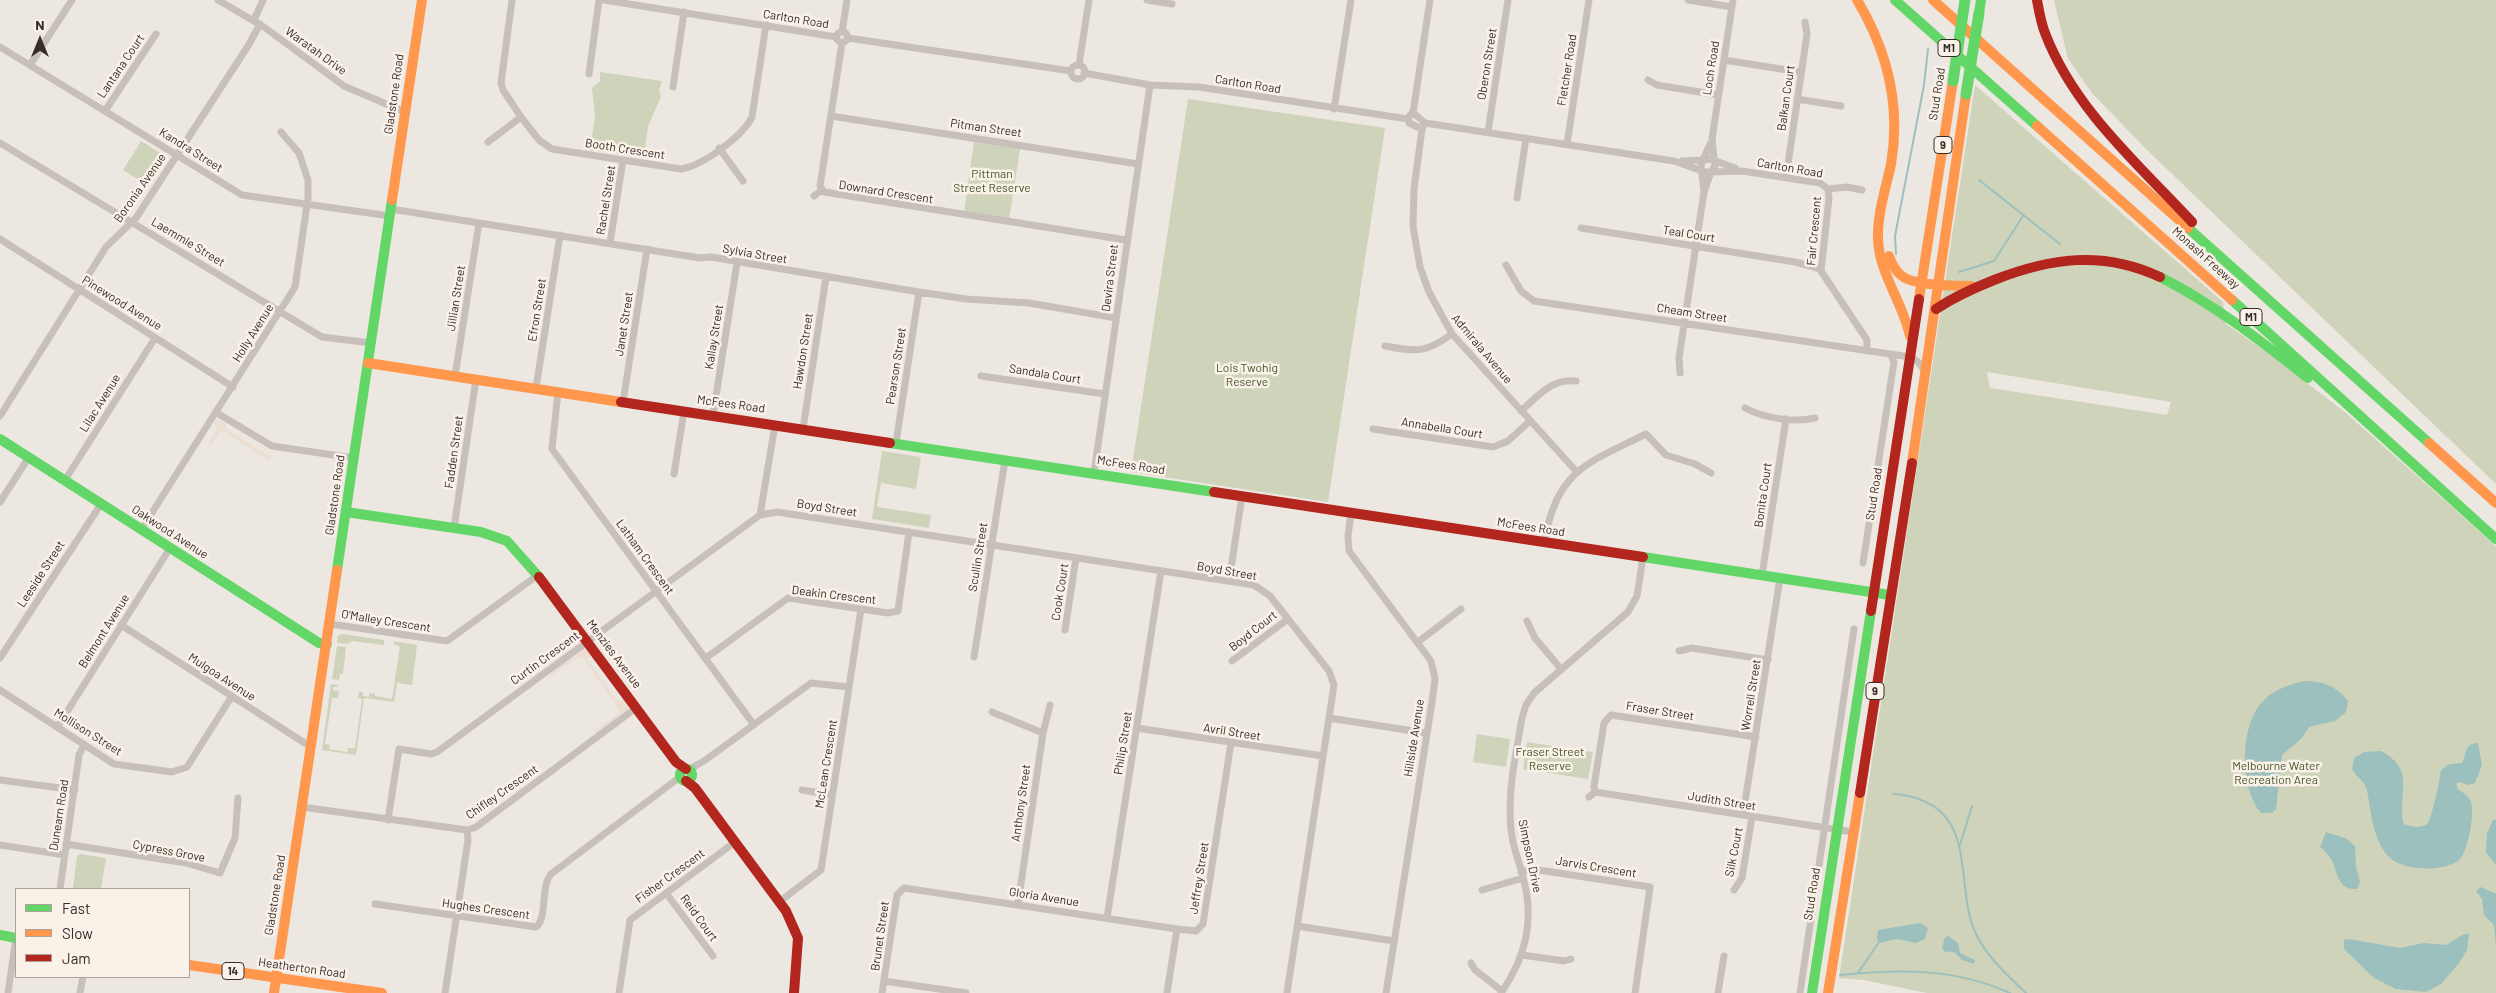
<!DOCTYPE html>
<style>
body{margin:0}
#map{position:relative;width:2496px;height:993px;overflow:hidden;background:#ede7e1;font-family:Barlow,sans-serif}
canvas{display:block}
.legend{position:absolute;left:15px;top:888px;width:175px;height:90px;box-sizing:border-box;background:#faf1e8;border:1px solid #aca29b;margin:0;padding:6px 9px;list-style:none;font-size:15px;color:#372c28}
.legend li{display:flex;align-items:center;gap:10px;height:25px}
.legend b{width:25px;border:1px solid #aca29b}
.north{position:absolute;left:15px;top:15px;width:50px;height:50px;-webkit-text-stroke:4px #faf1e8;paint-order:stroke;rotate:0deg;font-size:14px;font-weight:700;line-height:20px;text-align:center;color:#372c28}
.north::after{content:'';display:block;margin:auto;width:18px;height:22px;background:#372c28;clip-path:polygon(50% 0,100% 100%,50% 72%,0 100%)}
</style>
<div id="map">
<canvas width="2496" height="993"></canvas>
<ul class="legend">
<li><b style="height:6px;background:#63d668"></b>Fast</li>
<li><b style="height:6px;background:#ff974d"></b>Slow</li>
<li><b style="height:6px;background:#b3261e"></b>Jam</li>
</ul>
<div class="north">N</div>
</div>
<script>
const ctx = document.querySelector('canvas').getContext('2d');
ctx.lineJoin = 'round';
function fill(path, color) { ctx.fillStyle = color; ctx.fill(path, 'evenodd'); }
function trace(path, color, width, dash) { ctx.strokeStyle = color; ctx.lineWidth = width; ctx.lineCap = dash ? 'butt' : 'round'; ctx.setLineDash(dash || []); ctx.stroke(path); }
function drawText(font, color, halo, rows, align = 'center') {
  ctx.font = font + ' Barlow,sans-serif'; ctx.lineWidth = 5; ctx.setLineDash([]); ctx.textBaseline = 'middle'; ctx.strokeStyle = halo; ctx.fillStyle = color; for (const [text, x, y, turn = 0] of rows) {
    ctx.save(); ctx.translate(x, y); ctx.rotate((+turn || 0) * Math.PI / 180); ctx.textAlign = isNaN(turn) ? turn : align; if (halo) ctx.strokeText(text, 0, 0); ctx.fillText(text, 0, 0); ctx.restore();
  }
}
const green = new Path2D(`
 M2054,0h442v484l-349,-334 -55,-57 -24,-34z
 M600,72l62,9 -3,9 2,7 -13,29 -4,32 -54,-8 5,-35 -3,-27 8,-7z
 M1975,85l248,217 3,22 49,34 72,56 149,132v447h-569l-63,-13 -25,-2zM1987,372l184,30 -4,13 -177,-27z
 M1188,99l197,29 -57,374 -197,-30z
 M141,141l24,15 1,4 -17,26 -26,-16z
 M974,142l46,7 -11,71 -45,-7z
 M882,451l39,6 -5,32 -35,-6 -4,24 54,8 -2,13 -57,-9z
 M342,634l42,6v5l-32,-4 -4,3 -11,-1 1,-7z
 M393,641l24,4 -5,40 -15,-2 -3,19 -30,-4 -8,57 -34,-5 9,-66 7,1 -1,2h-4v3l6,1 -1,7h-6l-7,46 5,1 -1,4 18,3 1,-4h7l7,-49 -4,-1 1,-7 4,1v4l6,1v-4l6,1v2l17,3 8,-53 -5,-1z
 M337,646l9,1 -3,27h-3l-1,6 -7,-1z
 M1477,734l33,5 -4,28 -33,-5z
 M1527,742l66,10 -5,27 -65,-10z
 M80,854l26,4 -5,31 -28,-1 4,-32z`);
const plaza = new Path2D(`
 M218,420l8,4 -1,4 44,28 5,-2 -5,7 -48,-31 -13,21 2,-6 -2,-2 9,-14 -3,-6z
 M582,649h4l5,6 -3,5 30,41 7,-2 4,6 -3,7 -30,22 -2,-3 25,-18v-4l-32,-45 -5,-6 -4,-1 -25,18 -2,-3z`);
const water = new Path2D(`
 M2303,681c20,0 32,4 45,20l-2,11 -11,9 -26,6 -7,11 -20,17 -6,54 -4,4h-11c-22,-25 -22,-91 4,-114 10,-10 25,-14 38,-18z
 M2478,743l4,22 -7,18 -6,2 -11,-3 -2,2 2,5c5,4 10,6 13,13 4,10 -3,51 -12,58 -15,12 -55,11 -69,-2 -17,-16 -19,-46 -23,-68 -2,-9 -11,-13 -15,-21l2,-11 10,-6 17,-1c37,20 15,43 23,73 5,3 19,4 23,0 5,-5 13,-46 14,-54l8,-6 13,-1c5,-9 2,-20 16,-20z
 M2493,820h3v45l-10,-13 1,-19z
 M2326,832l19,6 10,8 1,21 4,15 -3,7c-21,2 -20,-22 -26,-30 -3,-5 -7,-9 -11,-12z
 M2481,887l15,7v53l-2,-22 -10,-10 -2,-16 -6,-8z
 M1920,923l8,5 -3,11 -9,4 -19,-4 -17,4 -3,-4 1,-9z
 M2464,934h5l-2,16 -8,13 -18,21 -15,8 -30,-3 -22,-11 -30,-29v-9l5,-1 51,9 24,-5 22,2z
 M1948,936l10,7 2,10 15,7 -1,4 -12,-4c-6,-6 -6,-10 -17,-8l-3,-4 3,-11z`);
const stream = new Path2D(`
 M1979,180l81,64
 M1896,254l-1,-18 29,-151 4,-36
 M1959,272l35,-11 29,-45
 M1893,794c13,0 22,3 33,8 49,23 30,87 49,130 11,24 32,43 51,61
 M1960,845l12,-39
 M1858,973l21,-31
 M1840,975c59,-6 115,-7 170,18`);
const street = new Path2D(`
 M218,0l46,27 80,59 61,26
 M512,0l-11,83 2,7 18,27 18,23 13,9 129,20c21,-3 62,-33 71,-52l14,-92
 M604,0l232,37
 M1147,0l25,4
 M1688,0l44,7
 M254,20l9,-20
 M836.5 37a5.5 5.5 0 1 1 11 0a5.5 5.5 0 1 1-11 0Z
 M842,32l5,-32
 M848,38l223,33
 M842,43l-22,143 4,6 302,48
 M0,47l242,148 148,21
 M1724,60l76,12
 M30,65l42,-65
 M1079,65l10,-65
 M1071 72a7 7 0 1 1 14 0a7 7 0 1 1-14 0Z
 M1084,73l66,12 49,2 209,32
 M589,74l10,-74
 M1648,80l9,5 61,10
 M673,87l11,-75
 M1797,99l44,7
 M1334,109l17,-109
 M105,111l51,-77
 M1413,113l17,-113
 M831,116l307,48
 M1425,123l249,38 31,11h6l4,-6 -3,-27 21,-139
 M1422,129l-13,-6 -1,-5 3,-4 5,1 9,8 -3,6 -8,60 -1,37 7,41 9,25 23,42 124,137
 M1488,132l20,-132
 M488,142l33,-25
 M0,143l322,194 49,6
 M1567,144l22,-144
 M719,148l24,33
 M1682,161l21,-1 7,-16
 M1786,178l21,-144 -2,-12
 M1828,189l1,9 -8,73 46,69v11
 M1704,191l-3,-25 2,-6 7,-1 25,9
 M814,196l8,-6
 M1517,198l9,-60
 M391,209l309,49 11,-1 208,35 47,7 63,4 87,15
 M1581,228l214,34 26,7
 M0,239l233,148
 M610,243l13,-83
 M1506,265l15,26 13,10 376,56 7,4 9,11
 M1385,346c32,6 41,7 67,-12
 M1680,373l-1,-15 25,-166 7,-20 31,-1 78,12 8,6 19,-2 15,3
 M455,376l24,-153
 M981,376l124,18
 M536,388l24,-153
 M558,392l-6,57 202,276
 M623,402l24,-153
 M1745,408c19,10 48,15 70,10
 M1521,411c17,-15 31,-33 55,-30
 M217,413l55,33 82,12
 M713,415l24,-152
 M0,416l106,-169 30,-29 112,-172 12,-22
 M803,429l23,-152
 M1373,429l120,18 15,-6 22,-20
 M896,443l23,-151
 M1094,473l56,-388
 M674,474l10,-63
 M65,480l90,-142
 M0,502l29,-45
 M1351,513l-3,23 1,15 82,110 4,18 -3,23 -46,291
 M760,515l15,-90
 M454,528l22,-149
 M141,530l154,-243 13,-89v-18l-9,-27 -18,-21
 M1544,542c14,-72 41,-78 102,-108l20,21 29,9 16,9
 M1863,563l31,-201 -3,-7
 M1762,575l24,-156
 M1229,581l13,-85
 M1527,621l8,17 26,31
 M330,624l117,17 91,-66
 M121,625l190,122
 M1065,630l11,-72
 M1418,642l43,-33
 M1679,651l13,-3 76,12
 M974,657l31,-197
 M0,658l101,-154
 M706,658l82,-60 100,15 10,-2 11,-79
 M1232,661l56,-42
 M0,690l114,74 58,8 15,-5 45,-71
 M992,712l51,21
 M1329,718l97,15
 M58,726l112,-178
 M1137,728l186,28
 M688,770l16,-9 107,-78 38,4
 M0,780l75,10
 M802,790l30,5
 M1595,792l258,40
 M1595,792l-1,-6 10,-63 7,-8 145,22
 M1589,797l6,-5
 M302,807l165,23 9,-3 160,-119
 M1743,815l37,-237
 M388,820l11,-71 32,5 6,-2 323,-237 17,-3 477,73 16,11 59,75 5,14 -47,308
 M66,844l120,19 34,10 15,-35 3,-40
 M0,845l65,10
 M1521,872l11,-3 118,18 -15,106
 M60,889l19,-134 5,-10
 M1482,890l41,-12
 M1734,890l8,-12 10,-61
 M666,893l47,63
 M779,902l42,-32 40,-261
 M375,904l161,23c12,-9 4,-40 15,-53l129,-97
 M1018,904l25,-171 7,-28
 M1107,918l54,-347
 M1297,926l97,15
 M1522,955l42,6 7,-2
 M1471,963l4,7 27,21
 M884,981l82,12
 M8,993l8,-55
 M80,993l3,-16
 M445,993l23,-153 -1,-10
 M619,993l11,-73 105,-78
 M882,993l15,-98 7,-7 273,41
 M1167,993l10,-64 19,2 7,-7 28,-181
 M1501,993c25,-36 34,-73 22,-116 -4,-16 -11,-32 -12,-48 -4,-37 5,-75 11,-111l4,-13 8,-12 94,-81 9,-16 6,-39
 M1718,993l6,-37
 M1800,993l54,-364`);
const fast = new Path2D(`
 M1895,0l142,126
 M1979,13l2,-13
 M2188,228l241,215
 M2160,277c54,27 101,64 148,101
 M2232,300l264,239
 M0,439l319,204 8,1
 M890,443l324,49
 M346,512l135,20 26,9 32,36
 M1643,557l247,38
 M337,570l55,-370
 M680 775a6 6 0 1 1 12 0a6 6 0 1 1-12 0Z
 M0,935l16,3
 M1812,993l59,-382`);
const slow = new Path2D(`
 M1857,0c30,50 44,106 34,164 -5,24 -14,50 -13,75 1,34 25,64 32,97
 M1933,0l255,228
 M2037,126l195,174
 M392,200l30,-200
 M1889,256c3,9 7,17 16,22 13,7 51,8 66,8
 M1919,299l34,-218
 M368,363l253,39
 M2429,443l67,60
 M1912,463l54,-369
 M189,965l193,28
 M274,993l63,-423
 M1828,993l32,-200`);
const jam = new Path2D(`
 M2037,0c2,11 4,23 8,33 29,76 93,131 147,189
 M1936,309c18,-12 38,-21 58,-29 56,-22 109,-30 166,-3
 M621,402l269,41
 M1214,492l429,65
 M539,577l137,185 10,7
 M1871,611l48,-312
 M686,781l9,7 91,123 12,27 -4,55
 M1860,793l52,-330`);
const fastBridge = new Path2D(`
 M1953,81l12,-81
 M1966,94l13,-81`);
const shields = [
 [1949,48,22],
 [1943,145,18],
 [2251,317,22],
 [1875,691,18],
 [233,971,22]
];
const shieldNames = [
 ["M1",1949,48],
 ["9",1943,145],
 ["M1",2251,317],
 ["9",1875,691],
 ["14",233,971]
];
const streetNames = [
 ["Carlton Road",796,19,9],
 ["Waratah Drive",316,51,36],
 ["Oberon Street",1487,64,-81],
 ["Lantana Court",121,66,-56],
 ["Loch Road",1711,68,-81],
 ["Fletcher Road",1567,70,-81],
 ["Carlton Road",1248,84,9],
 ["Gladstone Road",394,94,-82],
 ["Stud Road",1937,94,-81],
 ["Balkan Court",1786,98,-82],
 ["Pitman Street",986,128,8],
 ["Booth Crescent",625,149,9],
 ["Kandra Street",191,150,32],
 ["Carlton Road",1790,168,10],
 ["Boronia Avenue",140,188,-55],
 ["Downard Crescent",886,192,9],
 ["Rachel Street",606,200,-81],
 ["Fair Crescent",1814,231,-85],
 ["Teal Court",1689,234,9],
 ["Laemmle Street",188,242,31],
 ["Sylvia Street",755,254,10],
 ["Monash Freeway",2206,258,42],
 ["Devira Street",1110,278,-83],
 ["Jillian Street",456,298,-81],
 ["Pinewood Avenue",122,303,32],
 ["Efron Street",537,310,-81],
 ["Cheam Street",1692,313,9],
 ["Janet Street",624,324,-81],
 ["Holly Avenue",253,333,-58],
 ["Kallay Street",714,337,-81],
 ["Admirala Avenue",1482,349,50],
 ["Hawdon Street",803,351,-81],
 ["Pearson Street",896,366,-81],
 ["Sandala Court",1045,374,9],
 ["Lilac Avenue",100,403,-58],
 ["McFees Road",731,404,8],
 ["Annabella Court",1442,428,9],
 ["Fadden Street",454,452,-82],
 ["McFees Road",1131,465,9],
 ["Stud Road",1874,494,-81],
 ["Gladstone Road",335,495,-82],
 ["Bonita Court",1763,495,-82],
 ["Boyd Street",827,508,9],
 ["McFees Road",1531,527,9],
 ["Oakwood Avenue",170,532,33],
 ["Latham Crescent",645,557,54],
 ["Scullin Street",978,557,-81],
 ["Boyd Street",1227,571,10],
 ["Leeside Street",41,574,-57],
 ["Cook Court",1060,592,-81],
 ["Deakin Crescent",834,595,7],
 ["O'Malley Crescent",386,621,9],
 ["Belmont Avenue",104,631,-58],
 ["Boyd Court",1253,631,-38],
 ["Menzies Avenue",614,654,53],
 ["Curtin Crescent",545,658,-36],
 ["Mulgoa Avenue",222,677,33],
 ["Worrell Street",1751,695,-81],
 ["Fraser Street",1660,711,9],
 ["Mollison Street",88,732,32],
 ["Avril Street",1232,732,9],
 ["Hillside Avenue",1414,738,-81],
 ["Philip Street",1123,743,-81],
 ["McLean Crescent",826,764,-81],
 ["Chifley Crescent",502,792,-35],
 ["Judith Street",1722,801,9],
 ["Anthony Street",1021,803,-82],
 ["Dunearn Road",59,815,-81],
 ["Cypress Grove",169,851,11],
 ["Silk Court",1734,852,-79],
 ["Simpson Drive",1530,856,78],
 ["Jarvis Crescent",1596,867,9],
 ["Fisher Crescent",670,876,-36],
 ["Jeffrey Street",1199,878,-81],
 ["Stud Road",1812,894,-81],
 ["Gladstone Road",275,895,-81],
 ["Gloria Avenue",1044,897,9],
 ["Hughes Crescent",486,909,8],
 ["Reid Court",699,918,54],
 ["Brunet Street",880,936,-82],
 ["Heatherton Road",302,968,8]
];
const parkNames = [
 ["Pittman",992,174],
 ["Street Reserve",992,188],
 ["Lois Twohig",1247,368],
 ["Reserve",1247,382],
 ["Fraser Street",1550,752],
 ["Reserve",1550,766],
 ["Melbourne Water",2276,766],
 ["Recreation Area",2276,780]
];
fill(green, '#cfd3ba');
fill(plaza, '#ecded0');
fill(water, '#9cc0be');
trace(stream, '#9cc0be', 2);
trace(street, '#c6bfba', 7);
trace(fast, '#63d668', 10);
trace(slow, '#ff974d', 10);
trace(jam, '#b3261e', 10);
trace(fastBridge, '#63d668', 11);
for (const [x, y, w] of shields) { const box = new Path2D(); box.roundRect(x - w / 2, y - 8.5, w, 17, 4); ctx.fillStyle = '#faf1e8'; ctx.fill(box); trace(box, '#372c28', 1); }
drawText('bold 11px', '#372c28', null, shieldNames);
drawText('12px', '#372c28', '#faf1e8', streetNames);
drawText('12px', '#49562b', '#faf1e8', parkNames);
</script>
